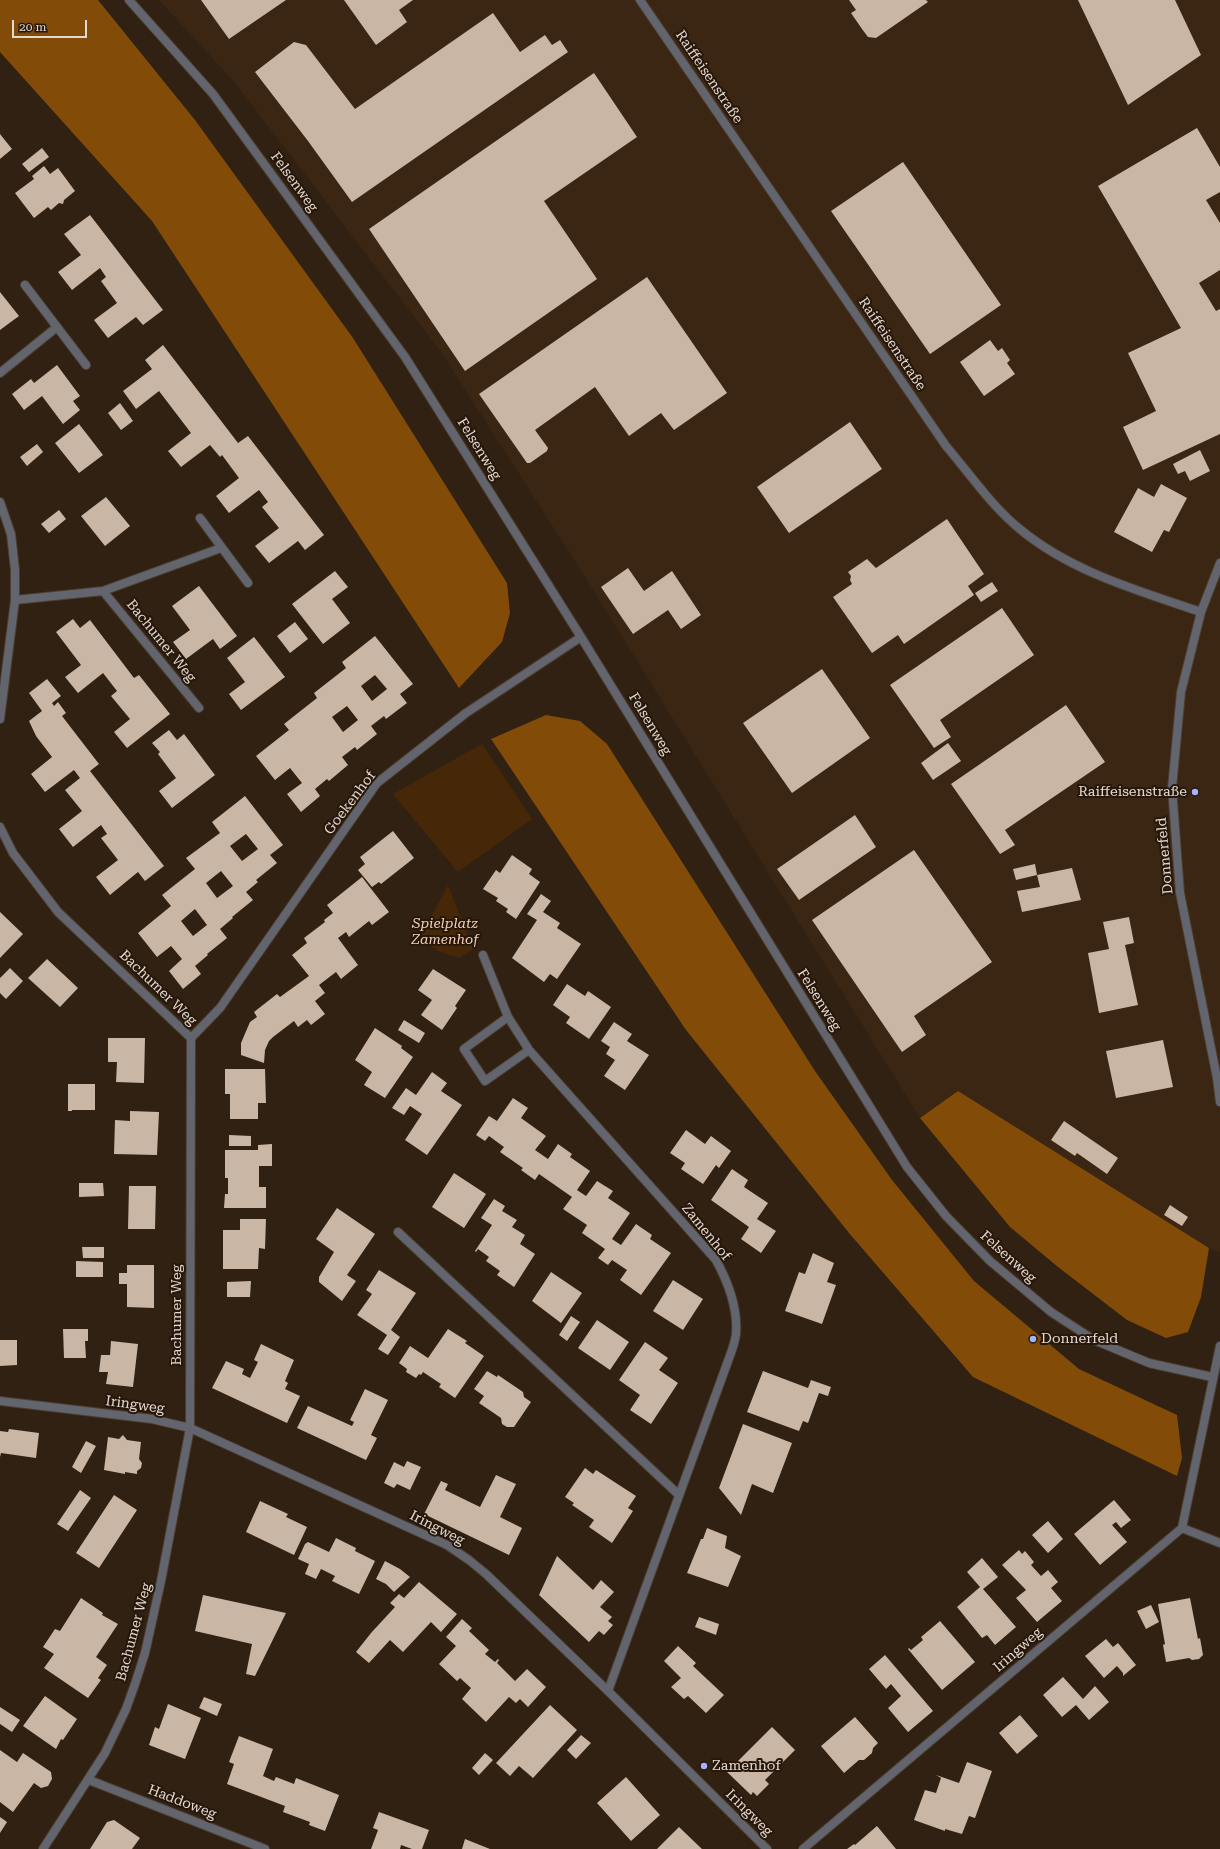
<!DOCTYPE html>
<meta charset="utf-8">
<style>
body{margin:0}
#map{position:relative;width:1220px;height:1849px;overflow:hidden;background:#302113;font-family:"Roboto Serif",serif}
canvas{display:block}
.scale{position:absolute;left:12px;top:20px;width:75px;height:18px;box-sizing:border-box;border:2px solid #e3d9d0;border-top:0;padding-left:5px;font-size:12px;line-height:14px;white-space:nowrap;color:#e3d9d0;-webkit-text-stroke:3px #26170a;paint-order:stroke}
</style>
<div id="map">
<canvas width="1220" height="1849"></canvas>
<div class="scale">20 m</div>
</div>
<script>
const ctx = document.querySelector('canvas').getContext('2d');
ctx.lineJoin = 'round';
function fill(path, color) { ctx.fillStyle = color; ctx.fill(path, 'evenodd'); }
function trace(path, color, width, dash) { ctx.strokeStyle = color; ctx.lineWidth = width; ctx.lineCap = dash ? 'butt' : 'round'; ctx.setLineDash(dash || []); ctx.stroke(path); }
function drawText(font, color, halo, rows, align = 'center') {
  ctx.font = font + ' "Roboto Serif",serif'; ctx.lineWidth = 4; ctx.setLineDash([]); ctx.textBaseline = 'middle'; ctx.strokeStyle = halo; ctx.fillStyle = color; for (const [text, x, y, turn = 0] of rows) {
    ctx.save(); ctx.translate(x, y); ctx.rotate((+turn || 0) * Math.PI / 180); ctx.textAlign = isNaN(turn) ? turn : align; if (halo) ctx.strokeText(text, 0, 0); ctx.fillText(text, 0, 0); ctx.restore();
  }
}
const built = new Path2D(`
 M159,0h1061v1253l-11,-5 -251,-157 -38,27 -333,-538 -146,-228 -206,-269z`);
const green = new Path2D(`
 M482,744l50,75 -74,53 -65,-78z
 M448,885l25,64 -13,9 -20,-6 -21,-13z`);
const forest = new Path2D(`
 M0,0h98l97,120 158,218 154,245 3,30 -8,29 -43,46 -307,-467 -152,-169z
 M546,715l34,6 27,23 208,327 77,109 82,101 105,88 98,46 5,43 -5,18 -204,-99 -124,-144 -163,-203 -195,-291z
 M958,1091l251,157 -8,49 -13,35 -22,6 -39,-18 -69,-53 -48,-40 -90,-109z`);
const building = new Path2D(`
 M201,0h85l-57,39z
 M344,0h69l-14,10 8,12 -31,23z
 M849,0h77l2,2 -52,36 -8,-1 -6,-8 -11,-16 5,-3z
 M1078,0h97l26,55 -73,50z
 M493,13l27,39 25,-17 7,10 8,-5 8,12 -216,150 -44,-61 -53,-69 39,-30 12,3 49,64z
 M594,73l43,64 -93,64 53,78 -132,92 -96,-142z
 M1197,128l23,39v25l-14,8 14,23v47l-21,13 17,28 4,-2v125l-77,36 -20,-43 33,-16 -28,-58 53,-25 -83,-142z
 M0,134l12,15 -12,10z
 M42,148l7,9 -20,15 -7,-8z
 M903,162l98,143 -71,49 -99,-143z
 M44,166l6,8 8,-6 17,23 -11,9 -1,4 -4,-1 -8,7 -3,-3 -14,11 -19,-25 19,-14 -2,-3z
 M90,215l73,95 -20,15 -7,-8 -28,21 -14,-18 23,-17 -16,-22 5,-4 -6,-9 -28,22 -14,-18 23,-17 -17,-21z
 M647,277l80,116 -53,37 -13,-17 -32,23 -34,-49 -60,43 13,18 -1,3 -17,12h-3l-48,-69z
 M0,292l19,24 -19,14z
 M990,340l8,11 4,-3 8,12 -3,3 8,11 -31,22 -24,-34z
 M163,345l75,98 10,-7 76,99 -19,15 -7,-9 -29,22 -14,-17 24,-18 -17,-21 6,-5 -9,-12 -30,23 -13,-17 23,-18 -17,-23 -2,2 -10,-12 -29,22 -13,-16 23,-18 -32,-42 -23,18 -13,-18 29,-22 -7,-9z
 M57,365l23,31 -7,5 7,9 -17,14 -21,-28 -18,14 -12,-16 19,-15 3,4z
 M120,403l13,18 -12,9 -13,-17z
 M850,422l32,47 -93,64 -32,-46z
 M79,424l24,31 -24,18 -24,-30z
 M37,444l6,8 -16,14 -7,-9z
 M1200,450l10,21 -20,10 -5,-10 -7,3 -5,-10z
 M1161,484l26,14 -18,34 -5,-2 -12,22 -38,-20 24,-44 16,9z
 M106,497l24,29 -25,20 -24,-30z
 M59,510l7,9 -17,14 -8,-9z
 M947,519l37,55 -16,12 6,9 -70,49 -6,-9 -26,18 -39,-56 19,-13 -2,-4 1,-4 -3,-4 19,-13 9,9z
 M628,568l16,23 28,-20 29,44 -20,14 -13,-19 -35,24 -32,-47z
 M335,571l13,16 -16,12 18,24 -27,21 -31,-40z
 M992,582l6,9 -17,11 -6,-9z
 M199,586l38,50 -17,13 -7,-10 -27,20 -13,-17 17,-12 -18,-24z
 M1002,608l32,47 -94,65 11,17 -17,11 -44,-63z
 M73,619l7,9 10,-8 44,58 5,-3 31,39 -43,34 -13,-16 16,-13 -19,-23 6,-5 -14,-18 -25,20 -13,-16 16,-12 -25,-33z
 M295,622l13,17 -18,14 -13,-17z
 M375,636l38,48 -13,10 7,9 -21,16 -2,-3 -13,10 6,8 -20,16 -2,-3 -13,10 6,8 -19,16 -2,-2 -12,10 5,7 -19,16 -14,-18 15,-11 -12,-15 -15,12 -19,-24 33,-26 -5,-6 33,-26 -3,-5 32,-25 -4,-6zM375,675l12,14 -15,12 -11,-15zM347,706l11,14 -15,12 -11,-15z
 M254,637l31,40 -44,33 -12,-16 16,-12 -18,-24z
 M822,669l48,69 -78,55 -49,-70z
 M47,679l14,17 -9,7 2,3 4,-4 8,11 -4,3 37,48 -9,7 74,95 -19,15 -7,-9 -28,23 -14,-18 22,-17 -17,-22 6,-4 -6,-9 -28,22 -14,-18 23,-18 -17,-21 15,-12 -6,-8 -29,22 -14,-18 21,-17 -16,-21 -7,-15 13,-10 -13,-18z
 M1066,705l39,57 -100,68 10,15 -15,9 -49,-70z
 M169,730l8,10 7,-6 31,41 -43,33 -13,-17 17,-13 -18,-24 2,-2 -8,-9z
 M948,743l13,18 -28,19 -12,-17z
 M245,796l38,49 -13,10 7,8 -21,17 2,2 -12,10 7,8 -21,17 1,1 -13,11 7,9 -20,16 1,1 -13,11 6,8 -18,15 -14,-18 13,-12 -11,-13 -14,11 -19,-24 33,-27 -9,-11 33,-26 -9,-11 34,-25 -8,-11zM246,834l12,15 -16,12 -12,-15zM221,871l12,15 -16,12 -11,-15zM195,909l12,16 -14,11 -12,-15z
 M855,815l21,32 -77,53 -22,-31z
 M393,831l21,27 -33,26 -2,-2 -7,5 -14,-17 7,-6 -5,-7z
 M914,850l78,112 -78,54 12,19 -24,17 -90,-132z
 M512,855l20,14 -3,5 11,8 -24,37 -10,-7 2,-3 -12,-8 2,-3 -15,-9 13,-19 4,3z
 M1035,864l2,11 -21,5 -3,-11z
 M1072,868l9,32 -59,12 -5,-21 23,-4 -3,-12z
 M362,877l27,35 -17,13 -3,-4 -20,16 -3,-5 -8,6 20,27 -17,14 -5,-7 -17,13 6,8 -10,8 10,13 -14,11 -4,-5 -9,7 -4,-6 -21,16 -4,4 -4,9 -1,13 -23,-8v-12l9,-21 7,-5 -3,-5 23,-18 3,3 29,-21 -17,-21 15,-12 -3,-5 21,-16 -1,-2 9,-7 -6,-8z
 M541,894l10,7 -8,11 17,11 -3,5 24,16 -24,35 -7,-5 -6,8 -32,-24 25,-38 -10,-6z
 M0,912l23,22 -23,24z
 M1129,917l5,26 -9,2 13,60 -39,8 -11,-60 21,-4 -6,-27z
 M47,959l31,29 -18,19 -32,-29z
 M10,968l13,13 -17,18 -6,-6v-15z
 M433,969l33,21 -11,16 2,2 -15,22 -21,-15 11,-15 -14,-10z
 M567,984l18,12 3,-5 23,16 -22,32 -23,-16 4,-6 -17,-12z
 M404,1020l21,13 -6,10 -21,-13z
 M614,1022l18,12 -5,7 22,14 -24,35 -21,-14 11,-16 -9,-6 4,-7 -9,-6z
 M375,1028l27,18 -1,2 12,9 -28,41 -21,-13 8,-13 -17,-12z
 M108,1038h37l-1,45 -28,-1 1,-20h-9z
 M1163,1040l10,47 -57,11 -10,-47z
 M225,1069h40l1,34h-8v16h-28v-25h-5z
 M432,1072l15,11 -6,8 21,14 -35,50 -22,-15 17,-26 -12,-8 -6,9 -12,-7 14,-20 10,7z
 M68,1084h27v26h-23v1h-4z
 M513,1098l15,10 -7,10 25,18 -11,14 13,9 10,-15 14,10 -2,3 20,14 -13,19 9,6 11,-15 16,10 -5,7 22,15 -18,26 9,6 15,-21 16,11 -2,4 21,14 -30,42 -21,-15 7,-10 -15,-10 -4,5 -10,-7 7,-9 -23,-16 5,-8 -24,-16 9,-12 -33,-23 -4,6 -14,-10 2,-2 -23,-16 4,-5 -15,-11 -4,5 -9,-6 13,-19 8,5z
 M130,1111l29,1 -2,43 -43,-1 1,-34 15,1z
 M1064,1121l54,37 -11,16 -30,-21 -2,3 -24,-16z
 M686,1130l19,14 6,-8 20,15 -12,17 -3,-3 -13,19 -22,-15 4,-6 -15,-10z
 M229,1135l22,1v10h-22z
 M272,1144v22h-13v21h7v21h-42l1,-14h3v-16h-3v-28h33v-5z
 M732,1169l16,11 -4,7 24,16 -11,16 19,12 -15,22 -20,-14 8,-12 -38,-27z
 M454,1173l32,21 -22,34 -32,-21z
 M79,1183h24l1,13 -25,1z
 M129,1186h27l-1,43h-27z
 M494,1199l11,7 -3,5 15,9 -5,7 13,8 -5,9 15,10 -21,33 -17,-12 3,-4 -14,-10 3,-4 -11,-8 -2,3 -1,-1 17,-26 -11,-7z
 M1170,1205l18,12 -6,9 -18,-11z
 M337,1208l38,26 -28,41 9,6 -14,20 -23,-19v-5l15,-25 -18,-13z
 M240,1219h26l-1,30 -6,-1 -1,21h-35v-39h17z
 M82,1247h22v11h-21z
 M813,1253l21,10 -7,19 9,3 -14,39 -37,-13 14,-39 6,2z
 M76,1261l27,1v15h-27z
 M127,1265h27v43l-27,-1v-23h-8v-11h8z
 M379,1270l37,23 -25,37 9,7 -12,18 -10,-6 9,-14 -30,-20 15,-21 -6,-4z
 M551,1272l31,21 -21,30 -29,-22z
 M673,1280l30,19 -20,31 -30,-19z
 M251,1281l-1,16h-23v-15z
 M571,1316l9,6 -13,19 -8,-6z
 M597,1320l32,22 -19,28 -32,-22z
 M63,1329h25v12h-3l1,17h-22z
 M448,1329l19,12 -2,2 19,13 -29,42 -16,-11 2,-3 -18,-12 -2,3 -2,-1 -3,4 -10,-6 1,-3 -8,-6 11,-17 18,12z
 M0,1340h17v25l-17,1z
 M111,1341l27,3 -5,43 -27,-3 2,-12h-9l2,-17h9z
 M645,1342l23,16 -9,12 19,13 -27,41 -21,-14 10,-15 -21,-15z
 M261,1344l33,16 -9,21 3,2 -3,6 15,7 -13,27 -75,-35 14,-27 18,8 -2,5 8,4 8,-16 -4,-2z
 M487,1371l10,6 1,-2 25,17 1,5 7,5 -17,25h-7l-5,-3 -1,-6 -22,-15 5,-7 -10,-7z
 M763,1371l45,17 3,-8 20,7 -3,9 -9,-3 -11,30 -5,-2 -4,10 -52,-19z
 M365,1389l23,11 -17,35 6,3 -11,22 -69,-32 11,-22 44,20 2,-4 -4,-2z
 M743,1424l49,19 -19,50 -21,-9 -11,31 -22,-27z
 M9,1429l30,4 -3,25 -35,-5 -1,4v-26l8,1z
 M123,1435l4,5 14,2 -2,17 3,4 -1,5 -4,3v3l-12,-2v2l-21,-4 4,-33 11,2z
 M86,1441l10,5 -15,27 -9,-6z
 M407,1461l14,6 -11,23 -13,-6 -3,4 -10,-5 10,-21 10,5z
 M585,1468l8,6 3,-4 40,26 -8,12 5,3 -21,32 -23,-16 5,-7 -22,-15 2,-2 -9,-6z
 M496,1475l20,9 -16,33 22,11 -13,27 -85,-41 17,-33 7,3 -3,6 35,17z
 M80,1490l11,8 -23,33 -11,-7z
 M114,1495l23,15 -38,58 -23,-15z
 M1114,1500l17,20 -10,8 -5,-6 -4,3 15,17 -27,23 -26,-31z
 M260,1501l28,13 -2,3 21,10 -13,28 -48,-23z
 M1048,1521l15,18 -15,14 -16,-18z
 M707,1528l20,8 -2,12 16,8 -13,31 -41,-14 14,-34h2z
 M336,1538l20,10 -1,3 20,10 -16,33 -27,-13 3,-5 -14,-7 -5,10 -11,-5 4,-10 -11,-5 7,-15 3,-2 21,10z
 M1019,1550l3,4 3,-3 9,11 -3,3 10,11 7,-6 10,12 -7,6 11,13 -25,21 -21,-24 10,-8 -24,-25z
 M557,1556l36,34 8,-10 13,12 -14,15 12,10 -4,4 5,4 -9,10 -5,-4 -10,11 -50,-47z
 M982,1558l16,19 -15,12 33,38 -21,18 -8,-10 -5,3 -25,-31 23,-20 -13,-15z
 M385,1561l15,8 10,8 -16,15 -8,-8 -10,-5z
 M419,1582l38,32 -16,18 -10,-10 -28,30 -13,-12 -21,23 -13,-11 15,-19 24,-26 -5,-4 9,-9 5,4z
 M203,1595l83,18 -31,63 -9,-2 6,-30 -57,-13z
 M81,1598l22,15 -1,2 16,9 -22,33 11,8 -9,13 3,2 -13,18 -44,-30 10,-14 -11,-7 12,-18 5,2z
 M1190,1598l8,41 2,-1 3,17 -4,4 -7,1 -3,-2 -23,4 -3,-17 2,-1 -7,-40z
 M1151,1605l8,17 -13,7 -9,-18z
 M699,1617l20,7 -3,11 -21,-8z
 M462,1619l10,9 -3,3 20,19 -4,4 10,8 3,-3 1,1 -2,3 18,18 12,-12 19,18 -18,20 -8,-8 -4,4 -7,-6 -23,25 -24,-23 9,-11 -11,-10 -3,3 -18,-17 17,-18 -10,-9z
 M940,1621l35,41 -33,28 -34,-41 1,-1 2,2 12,-10 -2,-3z
 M1106,1639l7,8 5,-4 18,22 -13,11v-3l-6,-7 -13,12 -19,-22z
 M678,1646l18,17 -3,3 31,29 -18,18 -18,-17 -4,3 -13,-12 10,-9 -17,-17z
 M885,1655l48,56 -25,21 -20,-24 13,-12 -10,-12 -5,5 -17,-20z
 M1063,1677l20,22 12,-13 14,16 -20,18 -13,-15 -14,12 -19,-22z
 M45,1696l32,23 -14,21 -2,-1 -5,10 -33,-23z
 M204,1697l18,7 -5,12 -18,-8z
 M168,1704l33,14 -16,41 -36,-14 6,-18 4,2z
 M550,1705l27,25 -44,48 -14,-12 -9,10 -14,-13z
 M0,1707l20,13 -8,12 -12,-8z
 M1020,1715l18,21 -21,18 -18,-21z
 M855,1717l23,26 -5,5 -1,5 -8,7h-5l-15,13 -23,-27z
 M772,1727l23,23 -30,30 4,4 -12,12 -4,-4 -2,3 -24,-23z
 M581,1735l10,8 -15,16 -9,-9z
 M239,1736l34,13 -10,27 11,5 2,-4 18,7 2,-6 43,17 -14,36 -16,-6 1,-3 -27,-10 2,-6 -58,-22 7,-20 -5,-2z
 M0,1750l17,12 6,-9 28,19 1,7 -4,7 -7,2 -7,-5 -21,29 -13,-10z
 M485,1753l8,7 -14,15 -7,-7z
 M967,1762l25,9 -17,47 -6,-2 -7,18 -17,-5v2l-31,-11 11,-30 11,3 5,-15 -5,-3 23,8z
 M626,1777l34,38 -29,26 -34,-38z
 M379,1812l50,18 -7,19h-10l-11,-4 -1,4h-29l7,-19 -5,-2z
 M0,1817l7,5 -7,11z
 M114,1820l26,18 -8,11h-42l17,-27z
 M877,1826l19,23h-49l7,-5 1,1z
 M679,1827l23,22h-45z
 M465,1839l25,10h-28z`);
const street = new Path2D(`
 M129,0l84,94 192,263 176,280 326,530 39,49 44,45 61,51 43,28 55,23 63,14
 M640,0l306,446c24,28 46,61 75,84 51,42 118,61 180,82
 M25,285l61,80
 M0,373l57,-46
 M0,502l11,32 4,36v30l-15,119
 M200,518l48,65
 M1220,563l-19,49 -20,80 -9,96 8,105 37,185 3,24
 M103,591l96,117
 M15,600l88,-9 118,-43
 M0,827l13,26 45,59 133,126 -1,390 -29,153 -16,72 -10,31 -9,25 -21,44 -62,96
 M483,955l25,62 21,33 187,210c12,22 22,48 20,74 -1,9 -5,19 -8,27l-120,330
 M508,1017l-44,32 21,32 44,-31
 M191,1038l29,-30 157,-225 89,-70 115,-76
 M398,1232l281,263
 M0,1401l152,18 38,9 257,117 22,15 17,14 122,117 159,158
 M1182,1528l38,-182
 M1182,1528l38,15
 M89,1780l176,69
 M803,1849l379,-321`);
const markers = [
 [1195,792,4,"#a4b2fc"],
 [1033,1339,4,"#a4b2fc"],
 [704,1766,4,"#a4b2fc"]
];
const streetNames = [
 ["Raiffeisenstraße",709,77,56],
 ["Felsenweg",294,182,54],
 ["Raiffeisenstraße",892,344,56],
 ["Felsenweg",479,449,58],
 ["Bachumer Weg",161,641,51],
 ["Felsenweg",650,724,59],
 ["Goekenhof",350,803,-53],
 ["Donnerfeld",1165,856,-95],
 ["Bachumer Weg",158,988,44],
 ["Felsenweg",819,1000,58],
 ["Zamenhof",706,1232,51],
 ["Felsenweg",1008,1257,42],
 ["Bachumer Weg",177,1315,-90],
 ["Iringweg",135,1405,8],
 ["Iringweg",437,1528,27],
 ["Bachumer Weg",134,1632,-75],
 ["Iringweg",1018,1650,-41],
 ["Haddoweg",182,1802,21],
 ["Iringweg",749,1813,45]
];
const poiNames = [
 ["Raiffeisenstraße",1187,792,"right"],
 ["Donnerfeld",1041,1339],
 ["Zamenhof",712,1766]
];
const parkNames = [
 ["Spielplatz",445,924],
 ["Zamenhof",445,940]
];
fill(built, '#3b2613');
fill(green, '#462809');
fill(forest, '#824b08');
fill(building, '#cab6a4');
trace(street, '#4d3e31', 10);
trace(street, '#63656e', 8);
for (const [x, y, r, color] of markers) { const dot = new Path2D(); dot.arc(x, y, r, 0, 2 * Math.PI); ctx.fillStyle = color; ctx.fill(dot); trace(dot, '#26170a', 1.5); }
drawText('14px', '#e3d9d0', '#26170a', streetNames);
drawText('14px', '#e3d9d0', '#26170a', poiNames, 'left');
drawText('italic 14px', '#f4d2b6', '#26170a', parkNames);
</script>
